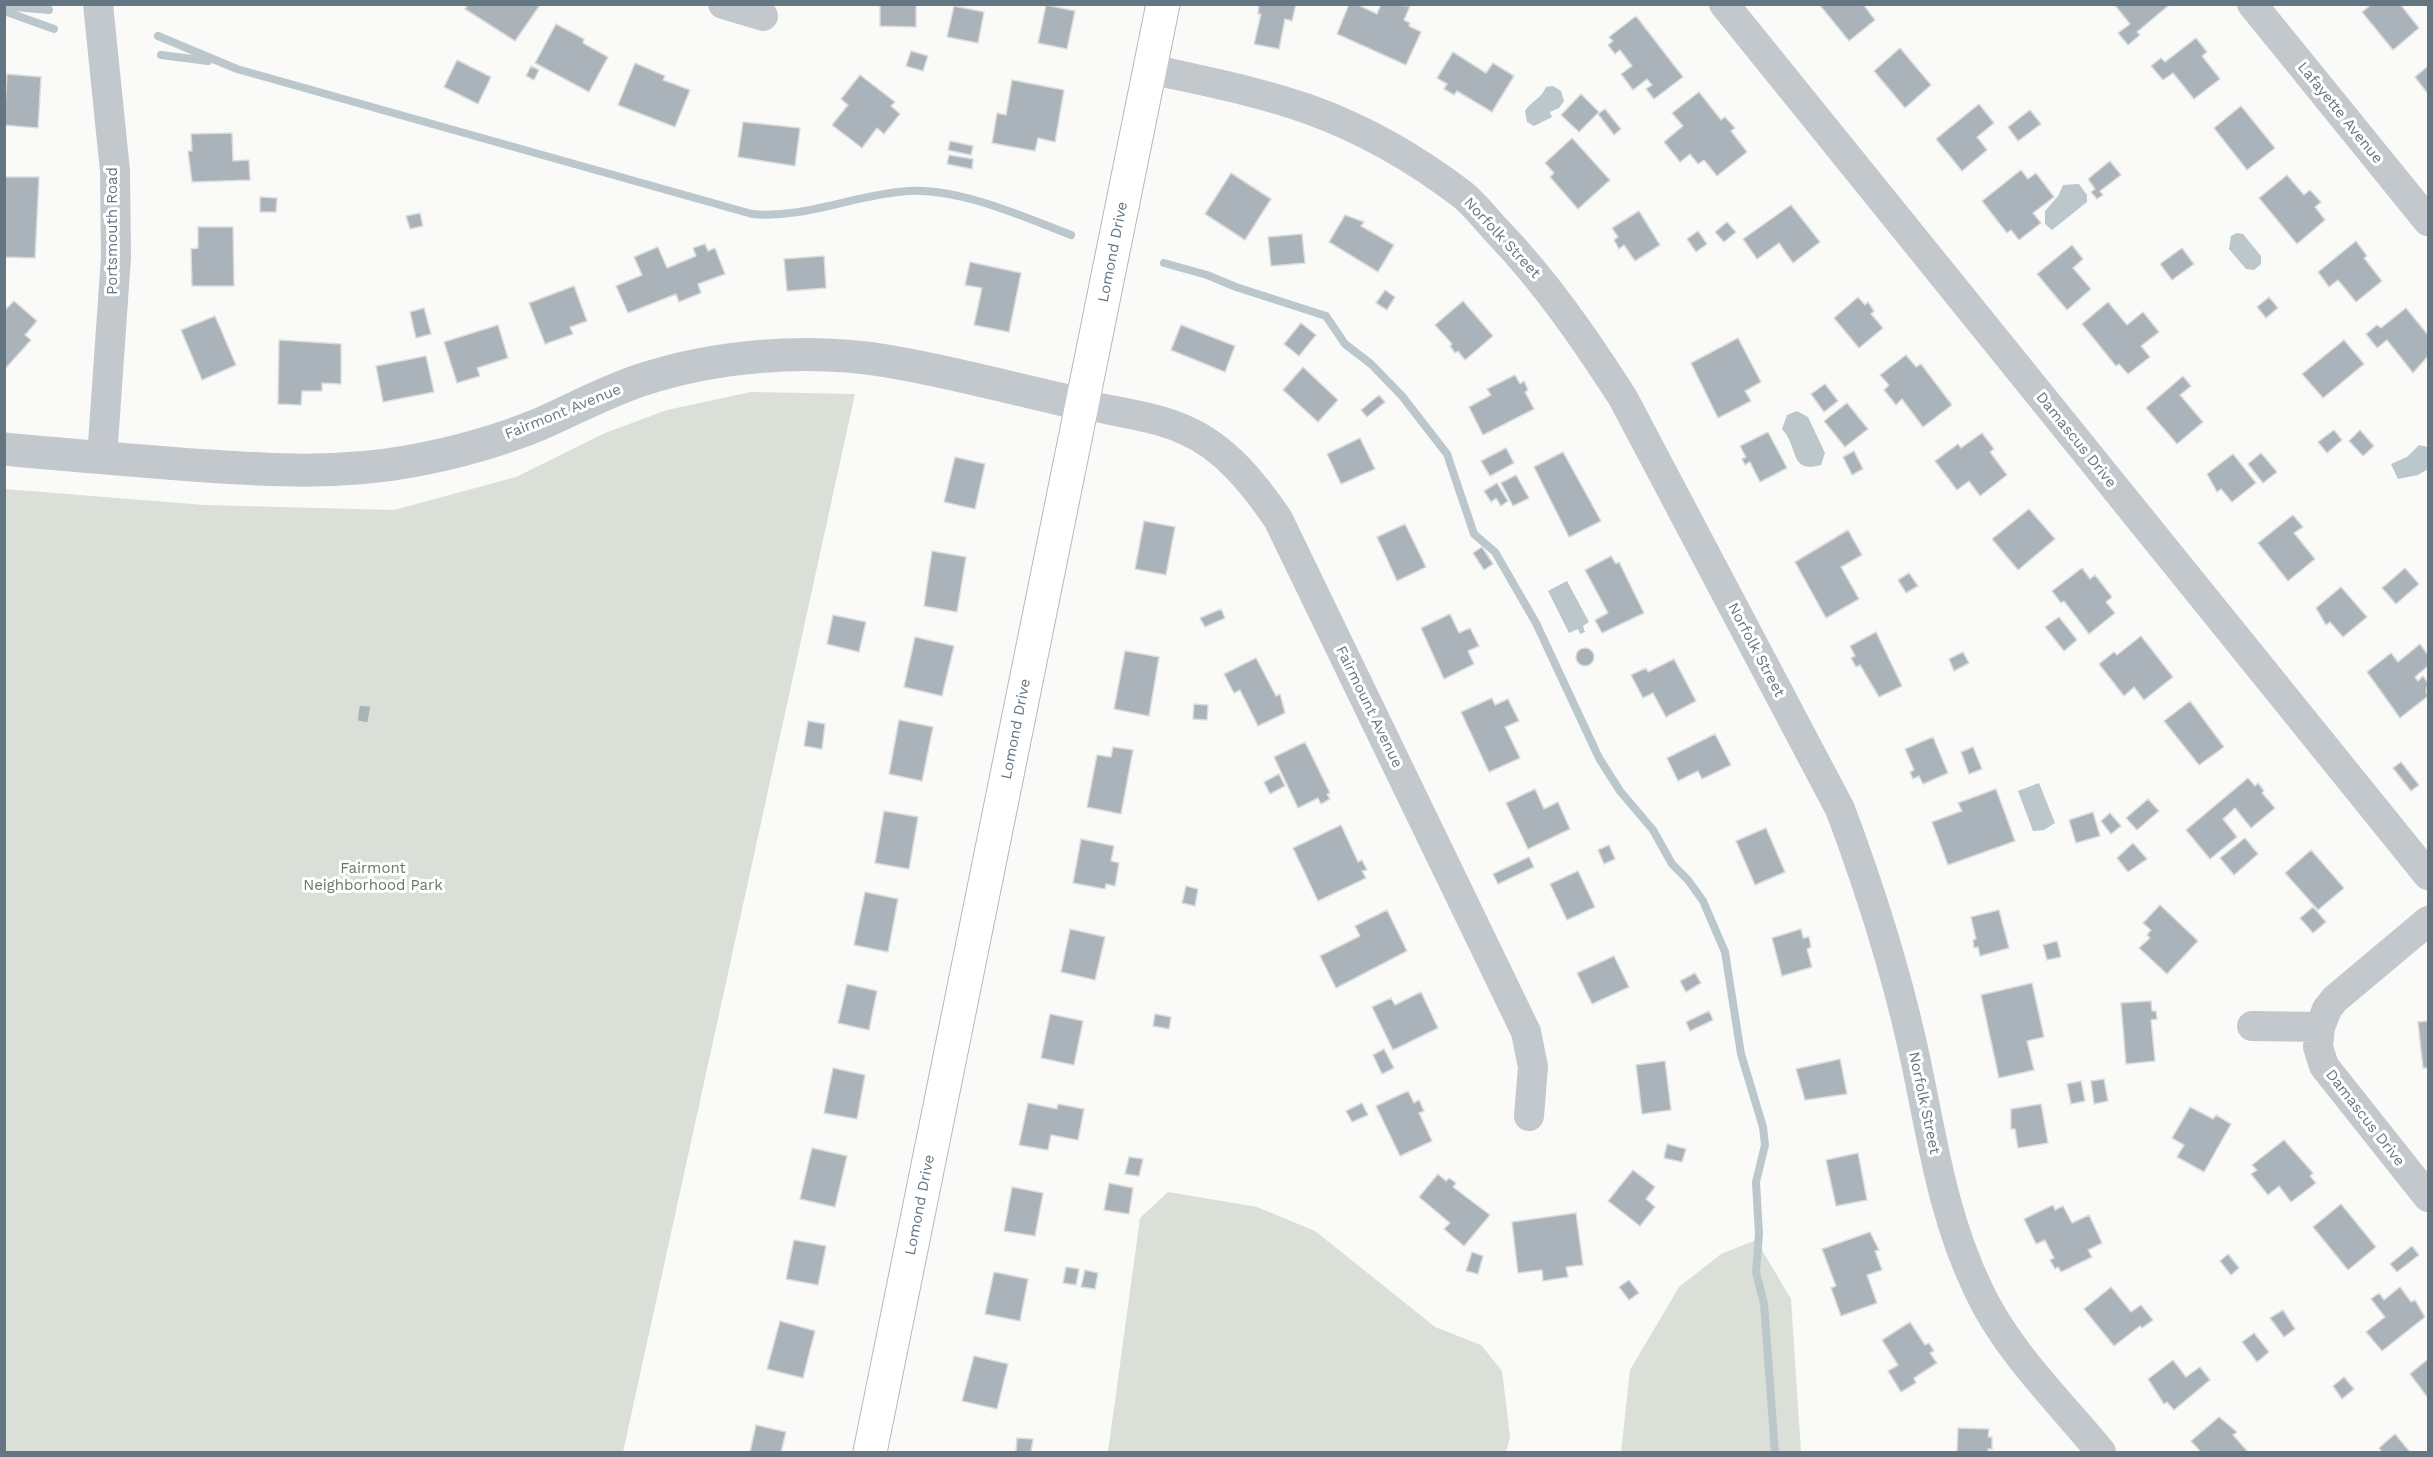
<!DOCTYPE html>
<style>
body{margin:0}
#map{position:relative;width:2433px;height:1457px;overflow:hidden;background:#fafaf8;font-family:"Work Sans",sans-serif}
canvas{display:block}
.frame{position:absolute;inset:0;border:6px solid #657683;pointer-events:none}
</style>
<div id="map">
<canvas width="2433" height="1457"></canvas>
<div class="frame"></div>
</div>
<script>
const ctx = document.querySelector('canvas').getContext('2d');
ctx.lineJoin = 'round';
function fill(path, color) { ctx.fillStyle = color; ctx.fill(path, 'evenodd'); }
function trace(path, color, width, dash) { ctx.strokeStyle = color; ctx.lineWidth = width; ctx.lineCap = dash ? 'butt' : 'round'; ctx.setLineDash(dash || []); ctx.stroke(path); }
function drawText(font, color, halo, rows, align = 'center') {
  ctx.font = font + ' "Work Sans",sans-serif'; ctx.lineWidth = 6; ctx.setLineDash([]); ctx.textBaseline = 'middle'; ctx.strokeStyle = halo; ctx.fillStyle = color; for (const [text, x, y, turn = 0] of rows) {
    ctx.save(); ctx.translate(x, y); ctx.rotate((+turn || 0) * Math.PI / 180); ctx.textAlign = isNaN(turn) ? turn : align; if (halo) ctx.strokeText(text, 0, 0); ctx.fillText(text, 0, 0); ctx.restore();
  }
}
const green = new Path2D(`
 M751,392l104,2 -232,1058h-618v-963l199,16 190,5 122,-33 89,-44 62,-23z
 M1168,1192l89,15 58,24 120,96 46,18 21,26 8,66 -4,15h-398l32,-234z
 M1756,1240l35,59 10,153h-180l9,-82 49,-83 42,-33z`);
const water = new Path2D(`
 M1553,86l8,5 3,10 -5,7 -9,4 2,5 -18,9 -7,-4 -2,-11c6,-10 16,-12 21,-24z
 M2079,184l8,11v7l-35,28 -7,-6v-13l13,-15 5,-11z
 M2237,233l6,1 18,22v8l-7,6 -8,-1 -17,-20 2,-13z
 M1797,411l11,6 17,36 -4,12c-32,9 -22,-18 -39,-36l5,-14z
 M2419,445l9,2v22l-10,6 -20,4 -7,-15 16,-7z
 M1567,581l22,41 -6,4 2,6 -5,2 -2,-5 -9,4 -21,-42z
 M2039,783l16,40 -11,7 -11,1 -15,-40z`);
const stream = new Path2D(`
 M4,6l45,4
 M4,11l50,18
 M158,36l79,33 515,145c54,5 103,-20 157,-23 51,-3 115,26 162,44
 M161,55l47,6
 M1164,263l43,12 29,12 90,29 19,28 26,20 31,32 45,58 27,80 21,18 41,71 63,135 21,33 33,39 19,34 16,16 15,21 22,51 16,102 22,73 2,18 -9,37 3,52 -3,38 8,32 11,148`);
const building = new Path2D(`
 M468,4h71l1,1 -25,36 -50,-32z
 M880,4h36v23l-36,-1z
 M1259,4h37l-4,17 -7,-2 -6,30 -25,-5 7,-30h-3z
 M1349,4h7l21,10 4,-10 29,2 -6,14 6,3 -1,3 12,6 -15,33 -69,-31z
 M1819,4h44l12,16 -26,21z
 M2114,4h54v2l-31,26 3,3 -12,10 -10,-12 12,-9z
 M2372,4h28l19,24 -26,22 -31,-38z
 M1046,5l29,6 -8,38 -29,-6z
 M954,6l30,6 -6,31 -31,-6z
 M1636,16l47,61 -29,22 -8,-10 6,-4 -5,-6 -14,11 -12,-16 11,-8 -12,-16 -5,4 -7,-9 5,-4 -4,-4z
 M556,24l28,15 -1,4 25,14 -19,35 -54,-29z
 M2196,38l11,14 -5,4 18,23 -26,20 -21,-26 -10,7 -12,-14 10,-8 4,4z
 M1900,48l31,37 -26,23 -31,-37z
 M911,51l17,5 -5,15 -17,-5z
 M1453,52l33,21 7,-10 21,13 -22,36 -35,-21 -3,4 -10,-6 3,-5 -10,-6z
 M457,60l34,17 -13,27 -34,-17z
 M635,63l30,13 -2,4 27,10 -15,37 -57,-22z
 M531,66l8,4 -5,10 -8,-4z
 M2428,66v28l-13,-17z
 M7,74l34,3 -3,51 -34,-3z
 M860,75l35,27 -4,4 9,8 -16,20 -7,-6 -15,20 -30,-23 16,-20 -7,-6z
 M1012,80l52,10 -9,52 -17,-4 -3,13 -43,-8 5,-30 9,2z
 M1699,92l22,28 4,-3 10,11 -4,3 16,21 -30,24 -13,-16 -6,4 -8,-10 -10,8 -16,-20 19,-16 -11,-13z
 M1581,94l18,18 -20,20 -18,-17z
 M1979,104l15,19 -17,14 10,13 -25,21 -26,-32z
 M2241,106l34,42 -28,22 -33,-42z
 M1605,109l16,20 -7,6 -16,-21z
 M2030,110l11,14 -23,17 -10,-14z
 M743,122l57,6 -5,38 -57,-9z
 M232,133l1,28 16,-1 1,20 -58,2 -4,-31h4l-1,-17z
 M1572,138l38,42 -32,29 -28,-32 4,-4 -9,-10z
 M950,141l23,5 -2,9 -23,-5z
 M949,155l24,4 -1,10 -25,-5z
 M2110,161l11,14 -21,16 3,4 -6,4 -6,-7 4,-3 -7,-10z
 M2021,170l7,9 8,-6 18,24 -21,16 8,10 -22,17 -8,-10 -4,3 -25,-32z
 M1231,173l40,26 -26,41 -40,-26z
 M2287,175l17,20 6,-5 11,12 -6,5 10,13 -28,24 -38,-46z
 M4,177h35l-4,81 -31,-1z
 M260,197l17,1 -1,14h-16z
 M1791,205l29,37 -27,21 -14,-20 -22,16 -14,-20z
 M1639,211l21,34 -25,16 -11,-16 -5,4 -5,-9 4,-3 -6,-9z
 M420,213l3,13 -13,3 -4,-13z
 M1345,215l19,7 -3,4 33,19 -16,27 -49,-30z
 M1727,222l9,10 -12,10 -9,-10z
 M198,227h35l1,59h-42l-1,-37 7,-1z
 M1698,231l9,13 -11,8 -9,-13z
 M1302,234l3,29 -34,3 -3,-29z
 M2356,241l11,15 -3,2 18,23 -26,21 -18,-22 -9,7 -11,-15z
 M705,244l3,7 7,-3 10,26 -27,10 3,9 -22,9 -3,-8 -48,19 -12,-27 26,-11 -8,-18 24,-10 9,21 29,-12 -3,-8z
 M2072,245l11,14 -10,9 18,21 -24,21 -30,-36z
 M2182,248l12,16 -22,16 -12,-16z
 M824,256l2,32 -39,3 -3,-32z
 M970,262l51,11 -12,59 -35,-7 8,-37 -17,-3z
 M574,286l13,35 -17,6 3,7 -28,10 -16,-41z
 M1385,290l10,7 -8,13 -11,-7z
 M1858,297l7,8 3,-3 6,9 -3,3 12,14 -24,20 -25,-30z
 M2269,297l9,11 -12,10 -9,-11z
 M14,301l23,20 -12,14 6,5 -27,30v-59z
 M1463,301l30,35 -28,24 -7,-9 -3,2 -5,-7 2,-2 -17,-19z
 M2108,302l19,23 16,-13 16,20 -18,14 9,11 -22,17 -9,-10 -3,2 -34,-42z
 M424,308l7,26 -15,4 -6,-26z
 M2406,308l22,27v21l-15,17 -26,-33 -10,8 -11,-14 11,-9 4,3z
 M215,316l21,49 -34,15 -21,-50z
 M1301,323l15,12 -17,21 -15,-12z
 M498,325l10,33 -31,10 3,8 -23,7 -13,-41z
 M1181,325l54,21 -10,26 -54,-22z
 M1738,338l23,44 -16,9 6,10 -33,17 -27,-55z
 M279,340l62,4v40l-19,-1v8h-20l-1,14 -23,-1z
 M2344,340l20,24 -41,34 -21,-24z
 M1906,355l10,12 5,-3 31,41 -29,22 -21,-28 -6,6 -12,-15 5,-5 -9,-10z
 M426,356l8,36 -51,10 -7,-36z
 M1303,367l35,33 -20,22 -35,-32z
 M1515,375l5,9 4,-3 4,9 -3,2 9,17 -51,26 -14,-28 22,-12 -4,-6z
 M2183,376l8,10 -11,9 23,27 -26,22 -31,-36z
 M1825,384l13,17 -14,11 -13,-18z
 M1379,395l6,7 -18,15 -6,-7z
 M1847,403l21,26 -23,18 -21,-26z
 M2334,430l8,10 -15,13 -9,-11z
 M2360,430l14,16 -11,10 -14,-15z
 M1768,432l19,36 -27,14 -10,-20 -5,3 -3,-6 4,-2 -6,-11z
 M1982,433l12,16 -4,3 17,23 -27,21 -11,-15 -12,9 -22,-29 23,-17 3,4z
 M1360,438l15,31 -34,15 -14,-30z
 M1506,448l8,15 -24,13 -9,-15z
 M1854,451l9,18 -11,6 -9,-18z
 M1563,452l38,69 -32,16 -35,-70z
 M2261,453l16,19 -14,11 -15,-19z
 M2233,454l23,29 -24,19 -11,-13 -4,3 -10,-18z
 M955,457l30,7 -10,45 -31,-7z
 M1516,475l13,23 -16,8 -12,-23z
 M1497,483l11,18 -7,5 -5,-8 -5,4 -7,-11z
 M2029,509l26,30 -37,31 -26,-31z
 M2293,515l10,12 -9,6 21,26 -27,22 -30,-38z
 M1144,521l31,6 -9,48 -31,-6z
 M1405,524l21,43 -29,14 -20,-44z
 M1848,530l14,25 -21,12 18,32 -33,19 -31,-56z
 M1482,547l11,17 -9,6 -11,-17z
 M932,551l34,6 -9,55 -33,-6z
 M1611,556l5,8 3,-2 25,51 -42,20 -7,-13 13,-7 -23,-43z
 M2082,568l8,11 5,-4 17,22 -6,5 9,11 -26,21 -25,-33 -3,2 -9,-12z
 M2405,568l14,16 -23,20 -14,-16z
 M1909,573l9,13 -12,7 -8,-13z
 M2341,587l26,30 -24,20 -13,-15 -4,3 -10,-17z
 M1221,609l4,9 -20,9 -5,-9z
 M1450,614l9,19 11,-5 9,18 -11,5 6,13 -30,15 -23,-51z
 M833,615l33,7 -7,30 -32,-8z
 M2059,617l18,23 -13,11 -19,-24z
 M1876,632l26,54 -23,11 -19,-32 -4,2 -5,-9 4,-2 -5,-10z
 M2141,636l32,41 -29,23 -10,-13 -10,9 -25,-32 15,-12 3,3z
 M915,637l39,9 -12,50 -38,-9z
 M2420,644l8,11v11l-13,11 3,4 5,-5 5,7 -2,9 2,4 -28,22 -33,-46 24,-19 7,9z
 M1576 657a9 9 0 1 1 18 0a9 9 0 1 1-18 0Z
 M1125,651l34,6 -10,59 -35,-7z
 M1963,652l6,11 -15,8 -5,-12z
 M1256,658l20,38 4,-2 5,19 -27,13 -18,-36 -6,3 -10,-19z
 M1674,659l22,42 -30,16 -13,-24 -10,5 -12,-23 15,-7 2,4z
 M1492,698l3,7 13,-6 11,22 -14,6 15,31 -31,14 -28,-60z
 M2190,701l34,46 -25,18 -35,-44z
 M1194,704l14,1 -1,15 -14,-1z
 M359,705l12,1 -3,17 -11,-2z
 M899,720l34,7 -11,54 -33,-7z
 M808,721l17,3 -3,25 -18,-3z
 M1715,734l16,31 -29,14 -4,-8 -20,10 -11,-23z
 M1933,737l15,36 -25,11 -4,-8 -6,3 -3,-7 4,-2 -9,-21z
 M1305,742l25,51 -3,1 3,5 -9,5 -3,-6 -20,10 -24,-51z
 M1113,747l20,3 -12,64 -34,-7 10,-52 14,2z
 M1973,747l9,22 -13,5 -8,-22z
 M2401,762l18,23 -8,6 -18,-23z
 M1279,774l6,12 -15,8 -6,-12z
 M2248,778l7,8 3,-3 6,8 -2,2 13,15 -24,20 -16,-20 -12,11 14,18 -27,22 -24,-29z
 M1535,789l9,20 14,-7 12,27 -42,20 -22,-46z
 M1996,789l19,52 -67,24 -16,-43 30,-11 -4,-8z
 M2148,799l11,12 -22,19 -11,-12z
 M884,811l34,6 -9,52 -34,-6z
 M2093,812l7,24 -24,7 -7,-23z
 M2110,813l11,13 -10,8 -10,-13z
 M1341,825l17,37 4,-2 5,10 -5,1 4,7 -48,23 -25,-53z
 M1766,828l19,44 -30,13 -19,-44z
 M2245,838l13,16 -24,21 -14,-17z
 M1081,839l33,7 -3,15 8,2 -4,23 -9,-2 -1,5 -32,-6z
 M2133,843l14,16 -19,13 -11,-14z
 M1609,845l6,14 -11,5 -6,-14z
 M2311,850l33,38 -26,22 -33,-37z
 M1529,857l5,10 -36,17 -5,-10z
 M1578,871l17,36 -28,13 -17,-36z
 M1186,886l12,3 -3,17 -13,-3z
 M865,892l33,7 -10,53 -34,-7z
 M2160,905l38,36 -31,33 -28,-26 11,-10 -3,-3 4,-5 -8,-7z
 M2313,907l13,15 -13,11 -13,-15z
 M1387,910l20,41 -71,37 -16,-32 40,-20 -5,-10z
 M1999,910l10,38 -29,8 -2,-9 -4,1 -1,-8 3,-1 -5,-22z
 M1070,929l35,8 -10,43 -34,-8z
 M1801,929l2,9 6,-1 2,10 -4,2 5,18 -30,9 -10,-38z
 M2057,941l4,16 -14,3 -4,-15z
 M1614,956l15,31 -37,17 -15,-31z
 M1695,973l6,10 -15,9 -6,-11z
 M2032,983l12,54 -17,4 7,29 -35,8 -18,-83z
 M847,984l30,7 -8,39 -31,-7z
 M1421,992l17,36 -45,22 -21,-43 19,-9 4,7z
 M2151,1001l1,10h4l1,8 -6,1 4,41 -29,3 -5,-61z
 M1709,1011l4,9 -23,11 -4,-9z
 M1050,1014l33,7 -9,44 -33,-7z
 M1155,1014l16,3 -2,12 -16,-3z
 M2428,1021v47h-5l-5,-46z
 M1384,1049l10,19 -12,6 -9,-19z
 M1840,1059l7,35 -42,6 -9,-31z
 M1665,1061l6,49 -29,4 -6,-49z
 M833,1068l32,7 -8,44 -33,-6z
 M2104,1079l4,22 -14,3 -3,-23z
 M2081,1081l4,20 -14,3 -4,-20z
 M1408,1091l6,12 5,-3 5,11 -5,2 13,28 -32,15 -24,-50z
 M1028,1103l29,6 1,-5 26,5 -6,31 -27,-5 -3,15 -29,-5z
 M1362,1103l6,12 -16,7 -6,-11z
 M2041,1104l7,39 -30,5 -3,-19h-4v-20z
 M2190,1107l23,12 3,-4 15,9 -27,48 -27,-15 7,-12 -12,-7z
 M2284,1140l29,33 -3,3 6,7 -25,19 -12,-16 -11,9 -17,-21 6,-4 -5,-5z
 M1667,1144l19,5 -4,13 -18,-4z
 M812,1148l35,8 -12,51 -35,-8z
 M1858,1153l9,47 -31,6 -10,-46z
 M1129,1157l14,2 -4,17 -14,-2z
 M1633,1170l22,17 -9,12 9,8 -15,19 -32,-25z
 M1438,1174l8,7 3,-3 7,5 -3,4 37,28 -26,31 -20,-17 6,-6 -31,-26z
 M1109,1183l24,5 -4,26 -25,-4z
 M1012,1187l31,6 -8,43 -31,-5z
 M2341,1204l35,43 -28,23 -35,-43z
 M2053,1205l2,5 8,-4 9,17 17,-8 13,28 -14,7 4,7 -31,15 -3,-5 -3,2 -5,-9 4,-2 -9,-18 -9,4 -12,-25z
 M1576,1213l7,52 -17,2 2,10 -25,4 -1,-11 -24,3 -6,-51z
 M1870,1232l9,18 -4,1 7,19 -15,5 10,28 -36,13 -10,-28 5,-2 -14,-37z
 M794,1240l32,6 -8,39 -32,-6z
 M2412,1246l7,9 -22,17 -7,-8z
 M1472,1252l11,4 -5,18 -12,-3z
 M2228,1254l11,14 -8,7 -11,-14z
 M1066,1267l13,2 -3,16 -13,-2z
 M1085,1270l13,3 -3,16 -14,-2z
 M994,1272l34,7 -8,42 -35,-7z
 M1629,1280l10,13 -10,7 -10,-13z
 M2111,1287l20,25 10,-7 12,15 -11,8 -2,-2 -26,20 -30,-37z
 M2400,1287l11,15 4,-2 10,17 -43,34 -16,-19 19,-15 -14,-18 8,-6 5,7z
 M2283,1310l12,19 -11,8 -14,-19z
 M780,1321l35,10 -12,47 -36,-9z
 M1910,1322l15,23 4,-2 5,8 -4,2 7,10 -23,15 2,5 -15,9 -13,-21 10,-6 -16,-25z
 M2254,1333l15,19 -12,10 -15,-20z
 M974,1356l34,8 -11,45 -35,-8z
 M2428,1359v39l-18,-24z
 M2173,1360l13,17 14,-10 10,13 -36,30 -7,-8 -3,2 -16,-25z
 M2344,1377l10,12 -12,10 -9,-13z
 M2219,1417l18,15 -4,3 15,17h-47l-10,-11z
 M756,1425l30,7 -5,20h-31z
 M1958,1428l31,1 -1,8h4v12h-4v3h-31z
 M2395,1434l15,18h-28l-3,-4z
 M1017,1438l16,1 -2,13h-15z`);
const minor = new Path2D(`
 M98,4l17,167 1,86 -14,201
 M723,4l40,12
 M1724,4l704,871
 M2252,4l176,217
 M1150,69c53,12 107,22 158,40 56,20 108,50 155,86 12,10 23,24 34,36 49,51 88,108 126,167l217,411c29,77 54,155 72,235 19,84 28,166 66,245 28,61 81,112 123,163
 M1082,404c34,8 72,12 103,26 40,17 69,54 93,89l248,513 7,35 -4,49
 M2252,1026l68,1 -2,20 6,19 104,131
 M2320,1027l7,-18 8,-10 93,-78`);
const tertiary = new Path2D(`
 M4,449c63,6 125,11 188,16 75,5 145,10 220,-4 43,-8 87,-20 128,-37 34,-15 65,-32 101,-44 76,-25 167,-32 246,-19 66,11 130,29 195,43`);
const secondary = new Path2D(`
 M870,1452l293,-1448`);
const streetNames = [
 ["Lafayette Avenue",2340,113,51],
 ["Portsmouth Road",113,231,-90],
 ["Norfolk Street",1502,238,47],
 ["Lomond Drive",1113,252,-79],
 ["Fairmont Avenue",563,412,-22],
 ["Damascus Drive",2076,440,51],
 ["Norfolk Street",1756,650,62],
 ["Fairmount Avenue",1369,707,64],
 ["Lomond Drive",1016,729,-79],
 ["Norfolk Street",1924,1103,78],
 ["Damascus Drive",2365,1118,52],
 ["Lomond Drive",920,1205,-79]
];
const parkNames = [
 ["Fairmont",373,869],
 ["Neighborhood Park",373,886]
];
fill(green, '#dadfd7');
fill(water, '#bbc7cb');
trace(stream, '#bbc7cb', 8);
fill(building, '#aab3b9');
trace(building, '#dcdcda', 1.5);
trace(secondary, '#b3babf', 35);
trace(minor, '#c3c8cc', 30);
trace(tertiary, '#c3c8cc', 33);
trace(secondary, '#fff', 33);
drawText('15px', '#657683', '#fff', streetNames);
drawText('15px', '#687a64', '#fff', parkNames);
</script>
